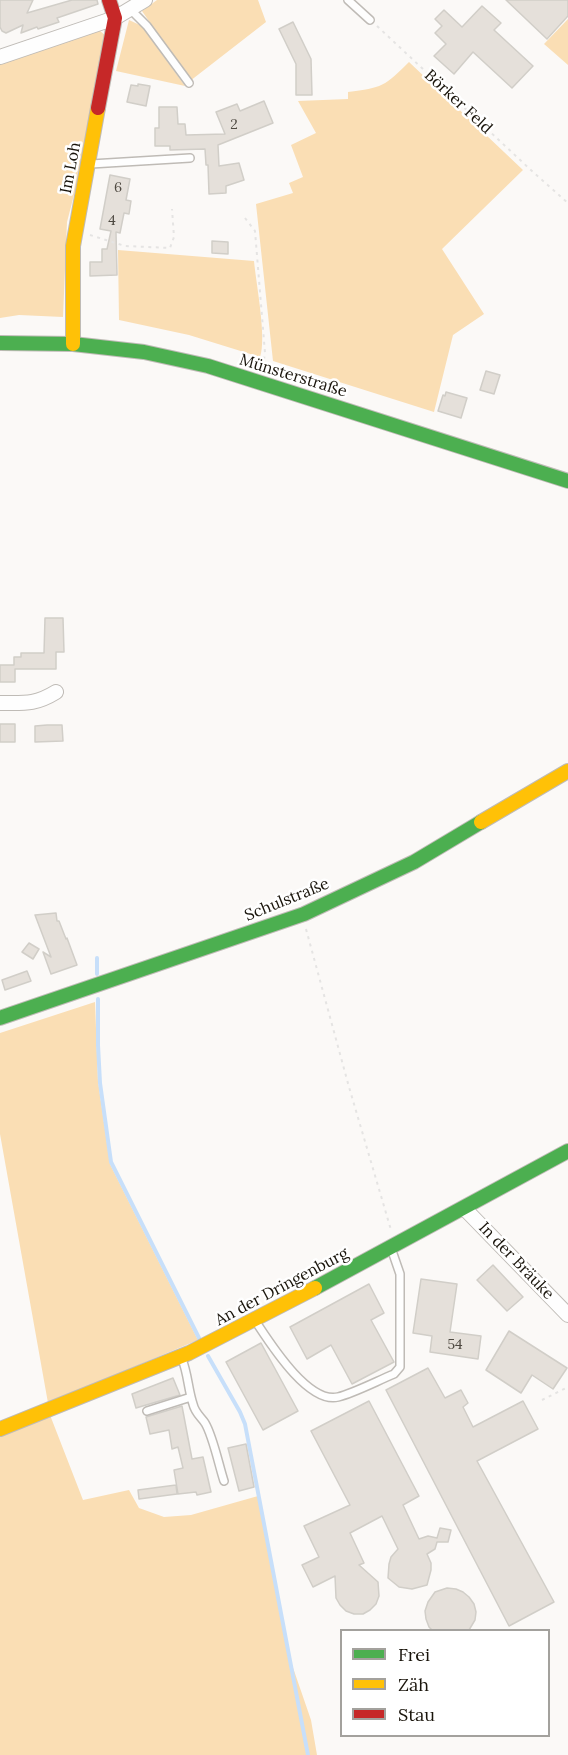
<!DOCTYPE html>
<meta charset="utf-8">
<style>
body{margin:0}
#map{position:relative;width:568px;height:1755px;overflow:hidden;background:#fbf9f7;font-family:Lora,serif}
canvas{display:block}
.legend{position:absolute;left:340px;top:1629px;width:210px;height:108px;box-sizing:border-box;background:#fff;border:2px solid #a3a19d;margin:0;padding:8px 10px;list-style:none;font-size:18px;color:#19140b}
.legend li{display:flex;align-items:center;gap:12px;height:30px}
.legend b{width:30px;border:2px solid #a3a19d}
</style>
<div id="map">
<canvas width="568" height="1755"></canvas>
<ul class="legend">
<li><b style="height:8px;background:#4caf50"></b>Frei</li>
<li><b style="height:8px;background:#ffc107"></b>Zäh</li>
<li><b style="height:8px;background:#c62828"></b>Stau</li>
</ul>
</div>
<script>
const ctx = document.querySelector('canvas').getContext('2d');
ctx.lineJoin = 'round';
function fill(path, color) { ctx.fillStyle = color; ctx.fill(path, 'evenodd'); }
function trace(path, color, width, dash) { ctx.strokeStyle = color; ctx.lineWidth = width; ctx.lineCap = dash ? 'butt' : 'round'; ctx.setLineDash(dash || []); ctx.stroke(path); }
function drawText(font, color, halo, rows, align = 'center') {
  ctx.font = font + ' Lora,serif'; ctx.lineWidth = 5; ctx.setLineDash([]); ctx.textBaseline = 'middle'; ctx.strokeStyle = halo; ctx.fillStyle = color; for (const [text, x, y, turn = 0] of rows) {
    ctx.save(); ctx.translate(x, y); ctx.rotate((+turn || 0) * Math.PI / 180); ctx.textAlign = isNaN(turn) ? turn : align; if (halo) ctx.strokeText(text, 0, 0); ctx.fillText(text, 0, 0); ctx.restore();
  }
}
const green = new Path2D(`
 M157,0h101l8,22 -76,59 -48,-70z
 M568,19v46l-24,-21z
 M129,20l13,6 43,60 -69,-15z
 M99,30l7,6 -24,128 -15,58 -4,95 -44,-2 -19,3v-256z
 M409,62l114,108 -81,79 42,65 -31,21 -19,77 -161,-51 -17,-157 37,-11 -4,-10 14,-6 -12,-32 25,-12 -18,-32 50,-2v-7c34,-4 37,-6 61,-30z
 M118,250l136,11c2,22 13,78 6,96l-71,-22 -70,-15z
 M95,1002l3,79 12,83 88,176 -150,63 -48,-269v-101z
 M50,1415l33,85 46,-10 10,18 25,9 27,-2 67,-19 32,163 21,61 6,35h-317v-319z`);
const stream = new Path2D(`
 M97,958v16
 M98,999v46l2,38 11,79 88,176
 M208,1356l32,56 5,12 63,331`);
const building = new Path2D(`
 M0,0h33l-6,13 45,-13h25l1,4 -41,14 2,4 -21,7 -1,-2 -16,6 2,-8 -17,8 -4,-2 -2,-4z
 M506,0h62v16l-21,23z
 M482,6l19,17 -7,7 39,36 -21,22 -39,-36 -19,22 -20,-18 12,-12 -11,-11 7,-7 -7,-7 9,-9 18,17z
 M293,22l18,37 1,36h-16v-31l-17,-35z
 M138,84l12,2 -4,20 -19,-4 4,-17 7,1z
 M264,101l9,22 -55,22 1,21 20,-3 5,17 -18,6v7l-17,1 -1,-29h-2l-1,-16 -35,1v-4h-15v-18h4v-21h18l1,17h7l1,11 39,-1 -9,-22 21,-8 3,7z
 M110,175l20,4 -4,21 5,1 -2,13 -5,-1 -4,20 -4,-1 1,43 -27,1v-14h12v-13h5l4,-18 -11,-2z
 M212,241l16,1v12l-16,-1z
 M486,371l14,4 -6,19 -14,-4z
 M446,392l21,6 -6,20 -23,-7 5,-16 2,1z
 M45,618h18l1,34h-8v17h-41v13h-15v-17h14v-8h7v-4h23z
 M0,724h15v18h-15z
 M47,725h15l1,16 -28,1v-16z
 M56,913l1,8h2l7,18 1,-1 10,27 -26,9 -8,-22 8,5 -16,-42z
 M29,943l10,6 -6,10 -11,-7z
 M27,971l4,10 -26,9 -3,-10z
 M493,1265l30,32 -16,14 -30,-31z
 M421,1279l36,5 -7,48 31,4 -3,23 -48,-7 2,-16 -19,-3z
 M369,1284l15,29 -13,7 23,42 -42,22 -21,-39 -24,14 -17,-32z
 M509,1331l58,37 -14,21 -21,-14 -11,18 -35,-23z
 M261,1343l37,68 -35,19 -37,-68z
 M428,1368l17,30 16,-8 7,13 -5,4 10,20 50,-26 15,28 -61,32 77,141 -45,24 -123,-236z
 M173,1378l7,17 -44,13 -4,-14z
 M369,1401l50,95 -16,9 16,34 9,-3 9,2 3,-10 11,2 -3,12h-11l-2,7 -8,5 4,9v7l-4,15 -15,4 -13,-2 -11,-9 1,-14 2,-7 7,-8 -16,-33 -32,17 14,30 -5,2 19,17 1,14 -3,8 -6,6 -7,4h-9l-8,-3 -6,-6 -4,-7 -1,-22 -22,11 -11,-22 17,-8 -15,-31 46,-21 -39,-74z
 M182,1406l10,53 11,-2 8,35 -14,3 -1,-3 -18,2 -4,-24 9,-2 -5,-21 -6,2 -3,-19 -19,4 -4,-17z
 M246,1444l8,43 -15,4 -11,-43z
 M176,1485l1,9 -38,5 -1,-9z
 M447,1588l9,1 7,3 6,5 5,7 2,8 -1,8 -6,10h-37l-3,-3 -3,-8 -1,-8 3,-9 7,-10z`);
const path = new Path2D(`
 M377,26l156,146 35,31
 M245,218l10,13 10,122 -2,13
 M90,235l35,11 45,2 4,-11 -2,-28
 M306,929l43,158 42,143
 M542,1400l26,-13`);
const lane = new Path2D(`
 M348,0l22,20
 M130,9l17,17 42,57
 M91,164l99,-6
 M256,1322c14,21 52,82 82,75 16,-4 39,-16 56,-23l6,-7v-93l-9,-26
 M182,1359c6,15 6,30 11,45 2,9 8,13 12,19 8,13 14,43 19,58
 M147,1411l44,-14`);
const street = new Path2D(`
 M0,57l115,-39 30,-18
 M0,703c24,0 35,2 56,-11
 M464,1208l104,107`);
const fast = new Path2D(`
 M0,343l73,1 71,8 64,14 360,115
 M0,1018l304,-104 110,-52 67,-40
 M315,1288l253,-137`);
const slow = new Path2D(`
 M73,344v-98l25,-138
 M481,822l87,-51
 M0,1429l189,-76 126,-65`);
const jam = new Path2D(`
 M98,108l17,-90 -6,-18`);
const numberNames = [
 ["2",234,125],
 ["6",118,188],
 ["4",112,221],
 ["54",455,1345]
];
const streetNames = [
 ["Börker Feld",458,102,43],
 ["Im Loh",71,168,-79],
 ["Münsterstraße",293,376,17],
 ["Schulstraße",287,900,-22],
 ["In der Bräuke",516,1261,46],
 ["An der Dringenburg",282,1287,-28]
];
fill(green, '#fadeb4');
trace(stream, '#c7dffa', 4);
fill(building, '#e5e0da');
trace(building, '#d1cec8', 1.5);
trace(lane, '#bfbbb6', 10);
trace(street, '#bfbbb6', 16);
trace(fast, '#bfbbb6', 16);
trace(slow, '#bfbbb6', 16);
trace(jam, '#bfbbb6', 16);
trace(path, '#e5e4e3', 2, [3, 4.5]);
trace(lane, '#fefefe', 7);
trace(street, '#fefefe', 14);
trace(fast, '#4caf50', 14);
trace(slow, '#ffc107', 14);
trace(jam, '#c62828', 14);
drawText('14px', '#4e4941', null, numberNames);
drawText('16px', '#19140b', '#fff', streetNames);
</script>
